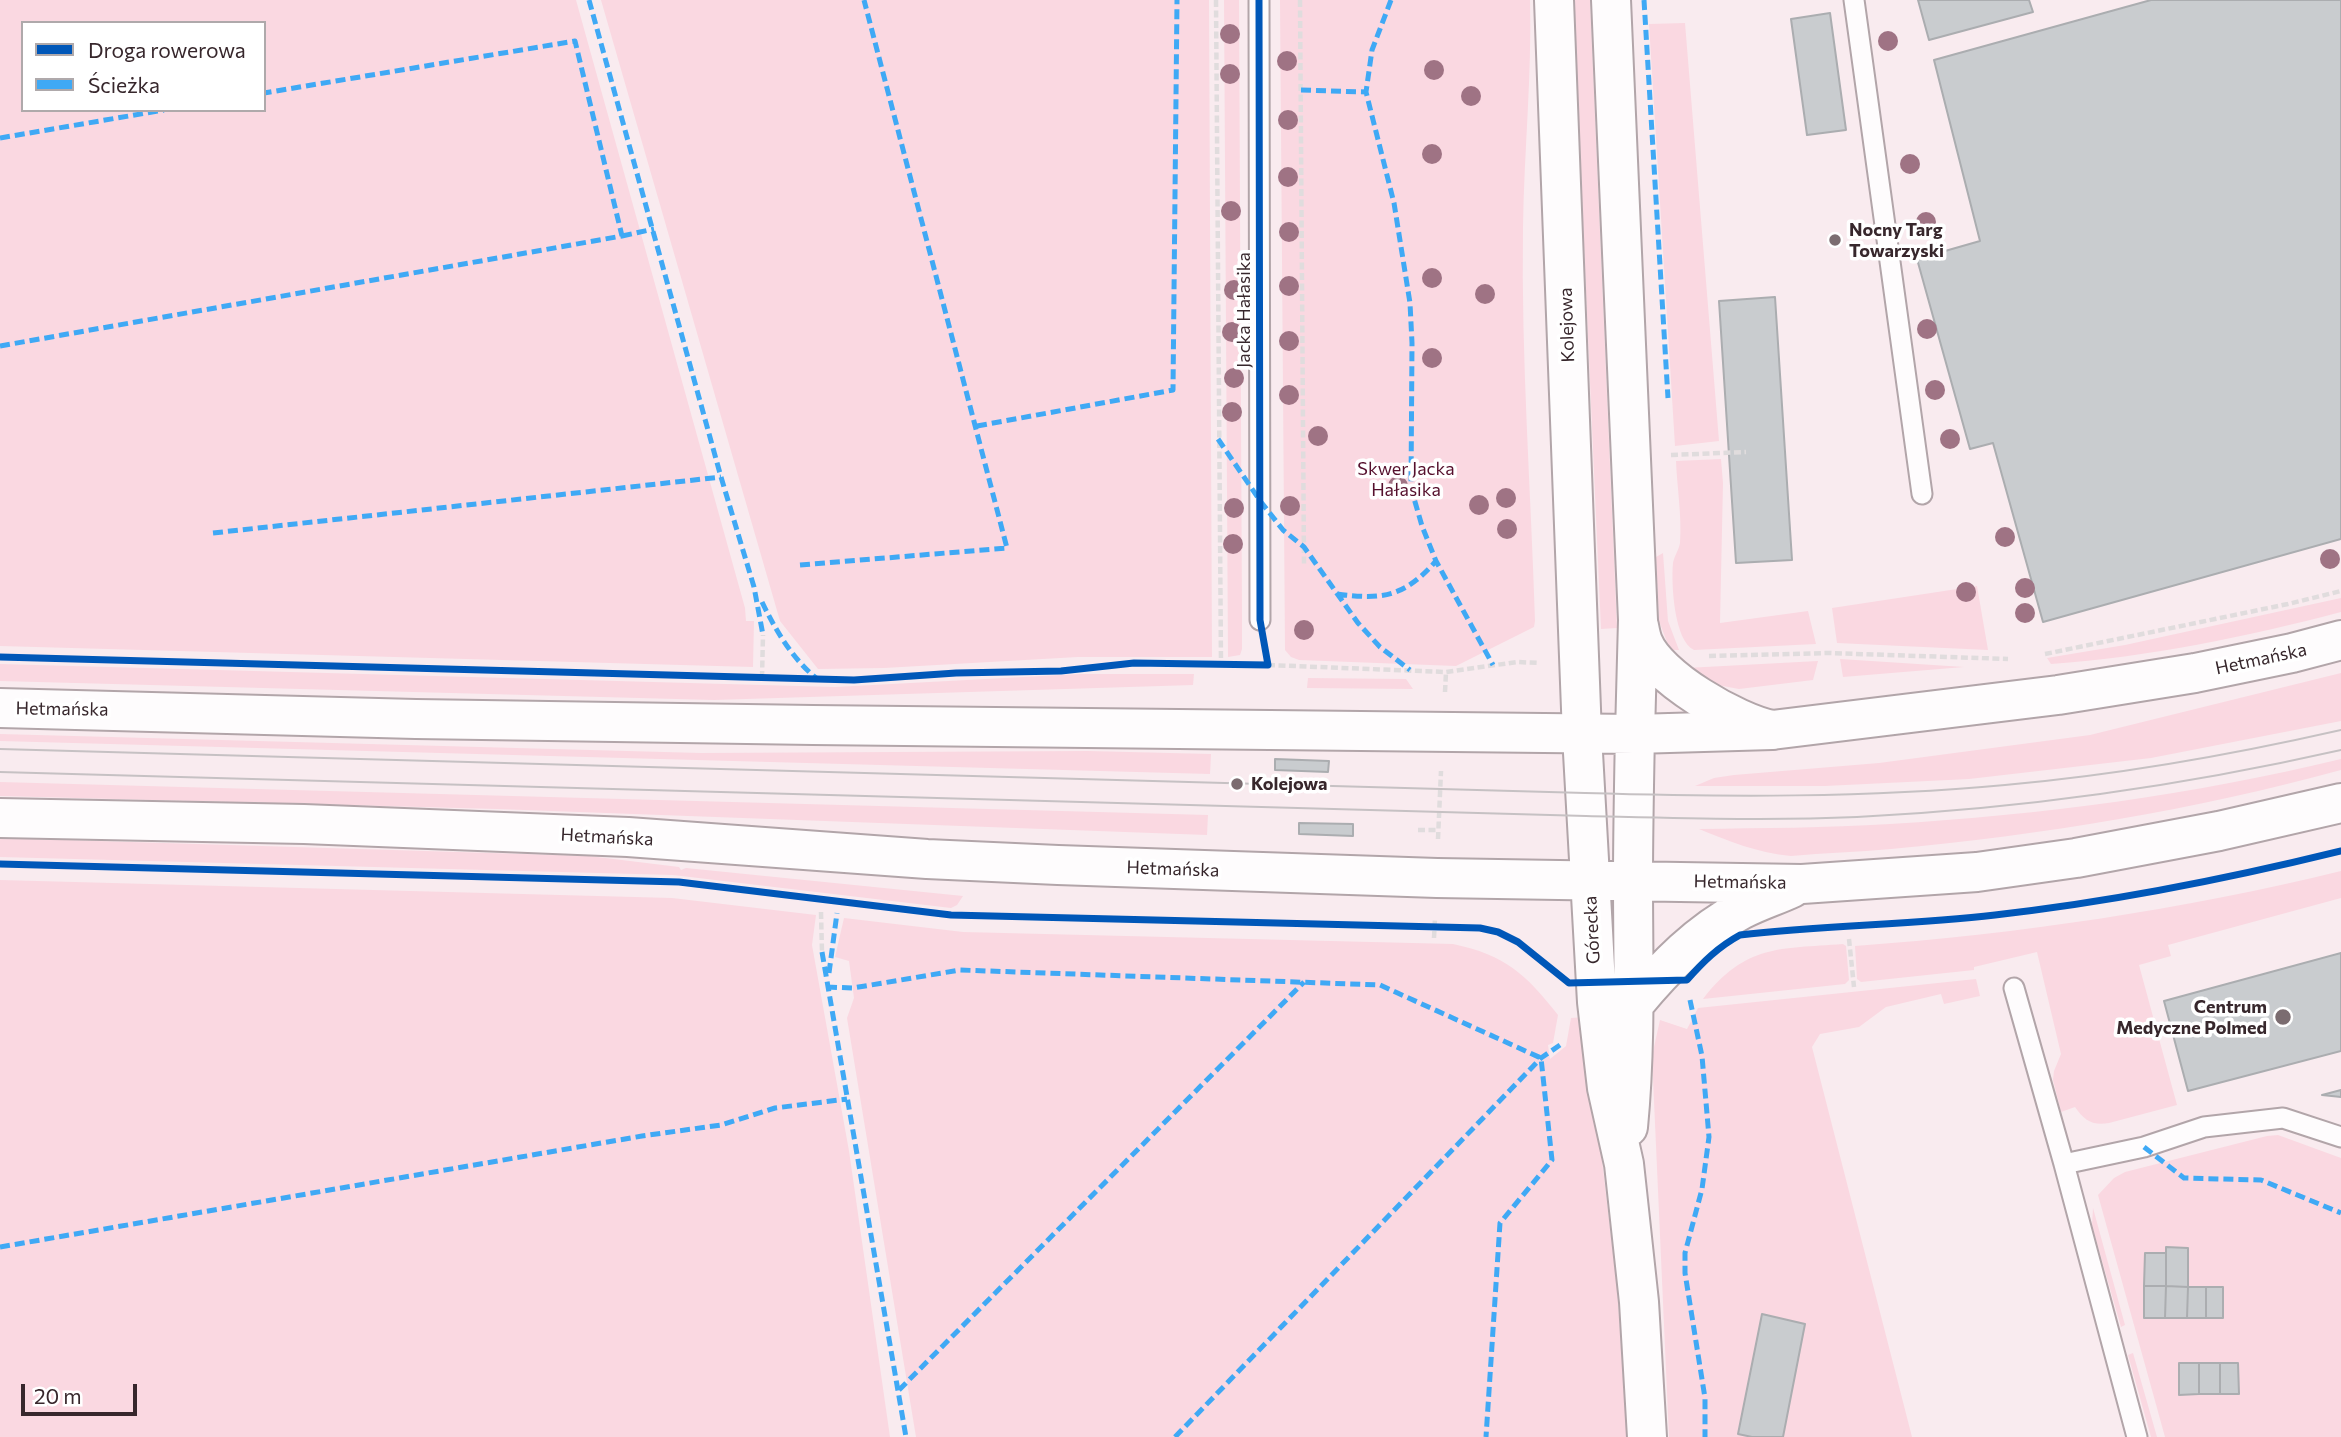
<!DOCTYPE html>
<meta charset="utf-8">
<style>
body{margin:0}
#map{position:relative;width:2341px;height:1437px;overflow:hidden;background:#f9ebef;font-family:Commissioner,sans-serif}
canvas{display:block}
.legend{position:absolute;left:21px;top:21px;width:245px;height:91px;box-sizing:border-box;background:#fff;border:2px solid #afa9ab;margin:0;padding:9px 12px;list-style:none;font-size:21px;color:#37272c}
.legend li{display:flex;align-items:center;gap:14px;height:35px}
.legend b{width:35px;border:2px solid #afa9ab}
.scale{position:absolute;left:21px;top:1384px;width:116px;height:32px;box-sizing:border-box;border:4px solid #37272c;border-top:0;padding-left:9px;font-size:21px;line-height:24px;white-space:nowrap;color:#37272c;-webkit-text-stroke:5px #fff;paint-order:stroke}
</style>
<div id="map">
<canvas width="2341" height="1437"></canvas>
<ul class="legend">
<li><b style="height:9px;background:#0057b8"></b>Droga rowerowa</li>
<li><b style="height:9px;background:#3fa9f5"></b>Ścieżka</li>
</ul>
<div class="scale">20 m</div>
</div>
<script>
const ctx = document.querySelector('canvas').getContext('2d');
ctx.lineJoin = 'round';
function fill(path, color) { ctx.fillStyle = color; ctx.fill(path, 'evenodd'); }
function trace(path, color, width, dash) { ctx.strokeStyle = color; ctx.lineWidth = width; ctx.lineCap = dash ? 'butt' : 'round'; ctx.setLineDash(dash || []); ctx.stroke(path); }
function drawText(font, color, halo, rows, align = 'center') {
  ctx.font = font + ' Commissioner,sans-serif'; ctx.lineWidth = 7; ctx.setLineDash([]); ctx.textBaseline = 'middle'; ctx.strokeStyle = halo; ctx.fillStyle = color; for (const [text, x, y, turn = 0] of rows) {
    ctx.save(); ctx.translate(x, y); ctx.rotate((+turn || 0) * Math.PI / 180); ctx.textAlign = isNaN(turn) ? turn : align; if (halo) ctx.strokeText(text, 0, 0); ctx.fillText(text, 0, 0); ctx.restore();
  }
}
const green = new Path2D(`
 M0,0h576l169,608 1,13h8l-1,46 -753,-21zM23,23h241v87h-241z
 M601,0h608l3,657h-134l-194,11 -66,1 -38,-48z
 M1224,0h15l3,620v29l-2,6 -12,2z
 M1280,0h250c2,76 -6,152 -7,228 -2,131 8,262 12,393l-1,6 -78,39 -157,-6 -8,-3 -6,-7z
 M1573,0h17l27,628 -16,1z
 M1685,23l34,418 -44,5 -26,-422z
 M1721,459l2,24 -3,140 88,-12 8,33 -122,6c-20,-9 -23,-67 -21,-87 1,-7 6,-13 7,-20 2,-27 -3,-56 -4,-82z
 M1663,553l5,68 11,29h-9l-11,-29 -3,-64z
 M1977,586l11,64 -151,-7 -5,-35z
 M2341,598v14c-96,25 -191,45 -290,52l-4,-6 78,-13z
 M1840,659l124,8 -121,10z
 M1818,661l-5,19 -74,9 -27,-5 -26,-16z
 M0,664l835,23 245,-13h114l-1,11 -479,15 -714,-19z
 M2341,673v48l-190,37 -182,21 -144,7h-130l19,-8 20,-3 145,-12 211,-28z
 M1308,678l98,1 7,10 -106,-1z
 M0,734l701,19 387,-2 123,3 -1,20 -1210,-33z
 M2341,759v11c-146,40 -299,65 -450,79 -33,3 -67,4 -100,7 -33,-3 -63,-15 -92,-27 63,-1 127,-1 191,-5 151,-9 303,-29 451,-65z
 M0,782l1208,33 -1,20 -710,-26 -497,-13z
 M0,838l589,18 90,11 2,3 5,-2 277,28 -6,9 -6,3 -278,-33 -673,-18z
 M2341,871v27l-173,47 3,11 -32,9 38,140 -68,18c-17,3 -25,-3 -34,-16l-14,5 -8,-32 1,-9 7,-17 -24,-102 -63,15v3l-113,12 -4,-3 -2,-33c164,-12 326,-36 486,-75z
 M0,880l672,18 144,17 -4,30 37,206 41,286h-890z
 M844,918l119,14 490,12c52,11 73,30 105,71l-5,28 -5,2 2,14 16,-13 5,-28 14,-1 32,270 10,150h-711l-69,-419 7,-20 -5,-37 -14,-4z
 M1843,944l3,2 3,34 -4,4 -142,15c43,-55 76,-50 140,-55z
 M1976,979l4,17 -36,8 -3,-10 -55,13 -27,20 -39,7 -8,13 100,390h-243l-17,-381 8,-36 27,9 11,-21z
 M2278,1135l63,23v279h-176l-67,-242 16,-17 11,-6 142,-36z
 M2093,1208l32,117 -4,2 -29,-101z
 M2133,1353l24,84h-6l-23,-82z`);
const building = new Path2D(`
 M1918,0h111l4,12 -104,28z
 M2151,0h190v539l-298,83 -50,-179 -23,6 -53,-190 63,-18 -46,-181z
 M1830,13l16,117 -39,5 -16,-116z
 M1775,297l17,263 -56,3 -17,-262z
 M1275,759l54,2 -1,11 -53,-2z
 M1299,823l54,1v12l-54,-2z
 M2341,953v98l-153,40 -24,-90z
 M2341,1090v7l-19,-2z
 M2166,1247l22,1v39l-22,-1z
 M2145,1253h21v33h-22z
 M2144,1286h22l-1,32h-21z
 M2166,1286l22,1 -1,31h-22z
 M2188,1287h18v31h-19z
 M2206,1287h17v31h-17z
 M1762,1314l43,10 -22,113h-31l-14,-3z
 M2179,1363h20v31l-20,1z
 M2199,1363h21v31h-21z
 M2220,1363h18l1,31h-19z`);
const path = new Path2D(`
 M1216,0l5,664
 M1300,0l4,564
 M1671,455l75,-3
 M2045,654l243,-50 53,-13
 M1709,656l120,-3 179,6
 M1268,665l178,7 71,-10 23,1
 M762,678l1,-43
 M1445,692l1,-20
 M1418,830h20
 M1438,839l3,-68
 M821,912l1,40
 M1434,938l1,-20
 M1849,939l5,48`);
const lane = new Path2D(`
 M1259,0l1,620
 M1854,0l68,494
 M2014,988l50,176
 M2137,1437l-73,-273 80,-17 60,-20 79,-9 58,19`);
const street = new Path2D(`
 M1554,0l28,735
 M1611,0l27,620 -3,114
 M1639,626c1,5 2,11 4,16 14,36 93,81 129,88`);
const secondary = new Path2D(`
 M0,708l416,11 397,6 822,9 137,-4 286,-35 137,-22 97,-20 49,-13
 M1582,735l15,267 10,86 17,76 15,138 8,135
 M0,818l304,6 324,13 299,22 131,6 379,13 365,6 175,-12 99,-14 143,-27 122,-28
 M1635,1003c30,-36 64,-71 106,-93 17,-9 34,-14 51,-22
 M1628,1127c8,-82 5,-164 5,-247 0,-49 1,-97 2,-146`);
const tram = new Path2D(`
 M0,749l1585,44c140,4 281,5 420,-8 113,-10 226,-30 336,-55
 M0,772l1586,44c90,2 181,5 271,1 163,-8 325,-31 484,-67`);
const quiet = new Path2D(`
 M589,0l132,477 33,110 9,48
 M1391,0l-19,50 -6,42 28,111 16,100 2,40 -1,145 11,38 14,35 57,104
 M1644,0l24,398
 M1301,90l65,2
 M0,138l164,-28
 M622,236l32,-7
 M0,346l622,-110 -47,-195 -311,52
 M977,426l196,-36 4,-390
 M1218,439l43,63 22,28 21,17 54,76 22,24 30,23
 M213,533l508,-56
 M800,565l207,-17 -143,-548
 M1337,594c46,6 67,3 99,-33
 M762,602c14,29 30,56 54,76
 M822,952l84,485
 M829,973l8,-60
 M827,987l26,1 107,-18 420,15 161,73 11,102 -52,63 -14,214
 M1690,1000l12,56 7,81 -7,52 -17,64v20l20,125v39
 M2144,1147l40,31 77,2 80,33
 M0,1247l642,-111 79,-11 54,-17 72,-9
 M899,1390l405,-408
 M1175,1437l366,-379 19,-13`);
const cycleway = new Path2D(`
 M0,657l854,23 102,-7 105,-2 73,-8 134,2 -8,-45 -1,-620
 M0,864l679,18 272,33 529,13 18,4 20,10 51,41 118,-3c16,-18 31,-33 53,-45 85,-10 171,-10 255,-20 117,-13 232,-36 346,-64`);
const trees = [
 [1230,34],
 [1888,41],
 [1287,61],
 [1434,70],
 [1230,74],
 [1471,96],
 [1288,120],
 [1432,154],
 [1910,164],
 [1288,177],
 [1231,211],
 [1926,222],
 [1289,232],
 [1432,278],
 [1289,286],
 [1234,290],
 [1485,294],
 [1927,329],
 [1232,332],
 [1289,341],
 [1432,358],
 [1234,378],
 [1935,390],
 [1289,395],
 [1232,412],
 [1318,436],
 [1950,439],
 [1398,486],
 [1506,498],
 [1479,505],
 [1290,506],
 [1234,508],
 [1507,529],
 [2005,537],
 [1233,544],
 [2330,559],
 [2025,588],
 [1966,592],
 [2025,613],
 [1304,630]
];
const markers = [
 [1835,240,7,"#7b6c70"],
 [1237,784,7,"#7b6c70"],
 [2283,1017,9,"#7b6c70"]
];
const poiNames = [
 ["Nocny Targ",1849,230],
 ["Towarzyski",1849,251],
 ["Kolejowa",1251,784],
 ["Centrum",2267,1007,"right"],
 ["Medyczne Polmed",2267,1028,"right"]
];
const streetNames = [
 ["Jacka Hałasika",1244,310,-90],
 ["Kolejowa",1567,325,-92],
 ["Hetmańska",2261,659,-12],
 ["Hetmańska",62,709,1],
 ["Hetmańska",607,837,3],
 ["Hetmańska",1173,869,2],
 ["Hetmańska",1740,882,1],
 ["Górecka",1592,930,-93]
];
const parkNames = [
 ["Skwer Jacka",1406,469],
 ["Hałasika",1406,490]
];
fill(green, '#fad8e1');
fill(building, '#c9cccf');
trace(building, '#abadb0', 2);
trace(lane, '#b2a5a9', 23);
trace(street, '#b2a5a9', 42);
trace(secondary, '#b2a5a9', 42);
trace(path, '#e0dcdd', 4.5, [7, 3.5]);
trace(lane, '#fefcfd', 19);
trace(street, '#fefcfd', 38);
trace(secondary, '#fefcfd', 38);
trace(tram, '#c6c1c3', 2);
trace(quiet, '#3fa9f5', 5, [10, 5]);
trace(cycleway, '#0057b8', 7);
ctx.fillStyle = '#9f7384';
for (const [x, y] of trees) { ctx.beginPath(); ctx.arc(x, y, 10, 0, 2 * Math.PI); ctx.fill(); }
for (const [x, y, r, color] of markers) { const dot = new Path2D(); dot.arc(x, y, r, 0, 2 * Math.PI); ctx.fillStyle = color; ctx.fill(dot); trace(dot, '#fff', 2.5); }
drawText('bold 18px', '#37272c', '#fff', poiNames, 'left');
drawText('18px', '#37272c', '#fff', streetNames);
drawText('18px', '#55102d', '#fff', parkNames);
</script>
